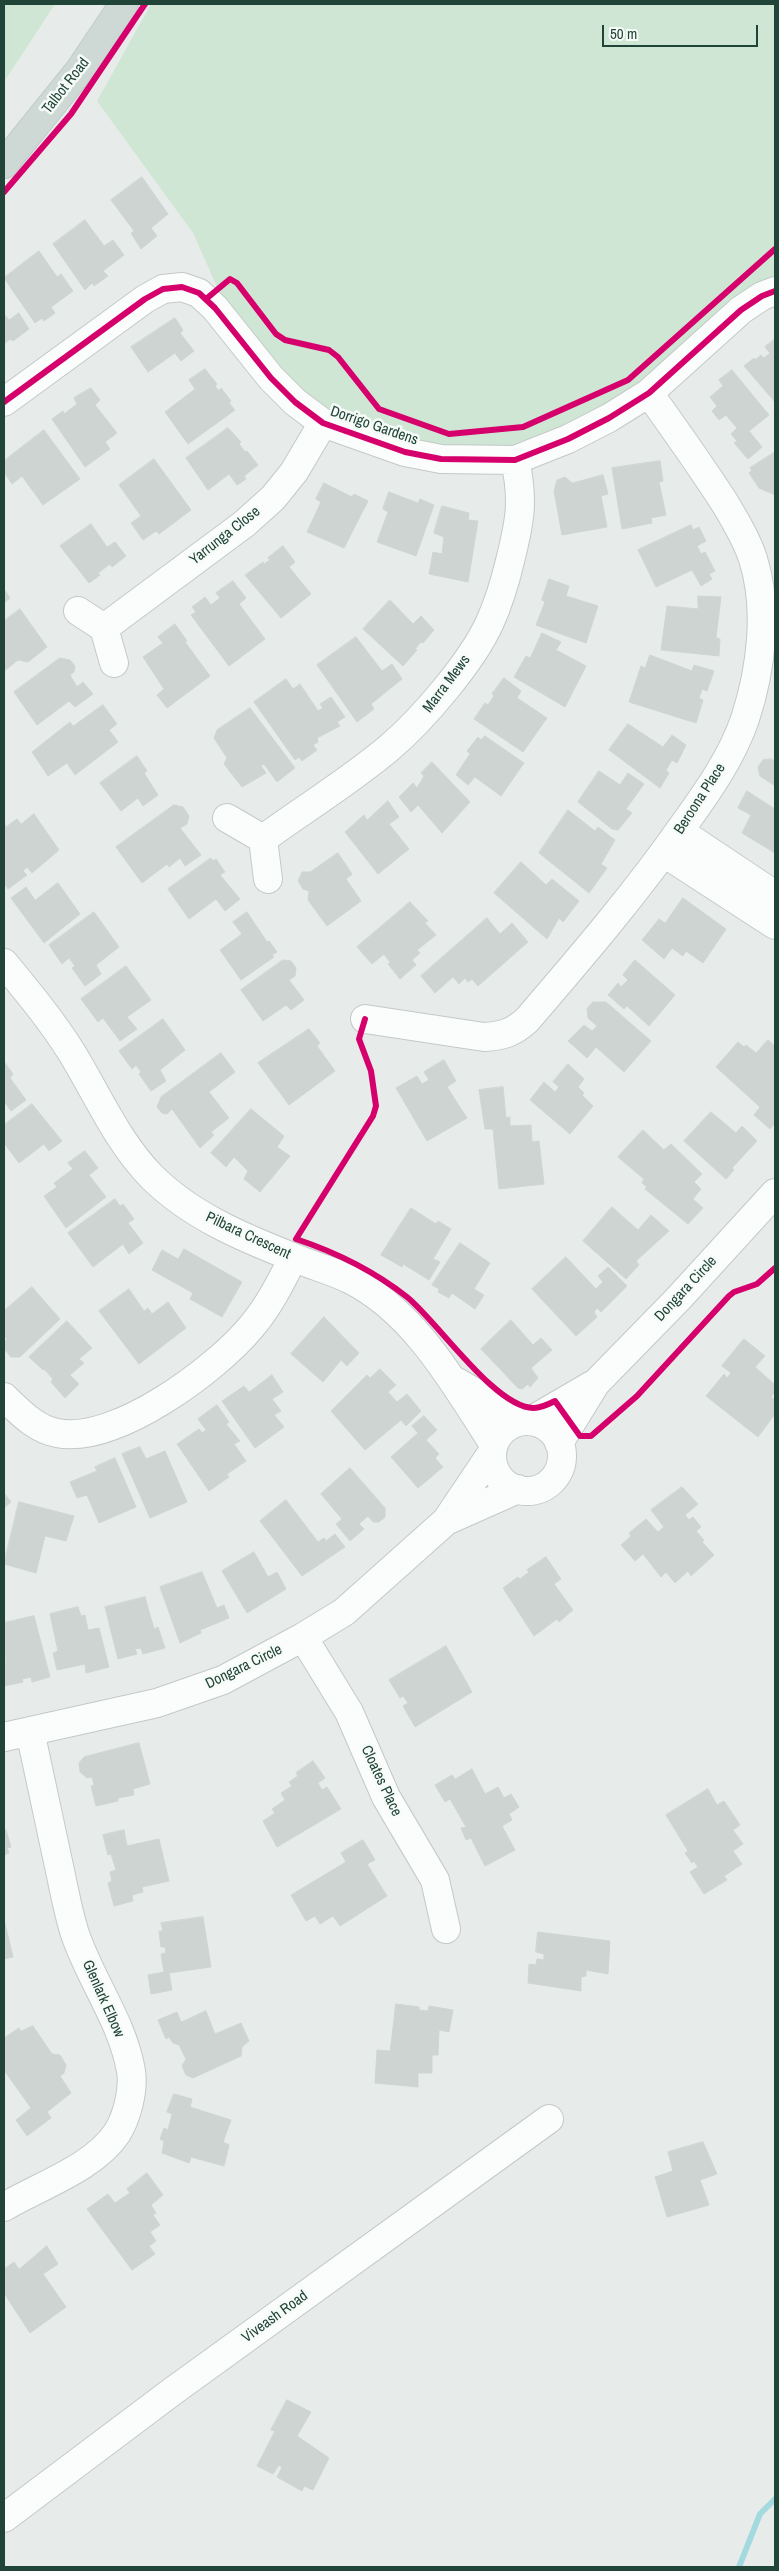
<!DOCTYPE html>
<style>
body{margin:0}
#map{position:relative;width:779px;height:2571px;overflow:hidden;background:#e7ecea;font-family:"Archivo Narrow",sans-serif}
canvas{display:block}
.frame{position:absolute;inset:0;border:5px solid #214438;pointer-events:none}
.scale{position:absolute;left:602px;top:25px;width:156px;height:22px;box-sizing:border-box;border:2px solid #214438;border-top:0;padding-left:6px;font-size:15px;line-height:18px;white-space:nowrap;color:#214438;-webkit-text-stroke:4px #f6fbf8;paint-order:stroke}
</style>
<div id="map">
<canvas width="779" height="2571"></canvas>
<div class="frame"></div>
<div class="scale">50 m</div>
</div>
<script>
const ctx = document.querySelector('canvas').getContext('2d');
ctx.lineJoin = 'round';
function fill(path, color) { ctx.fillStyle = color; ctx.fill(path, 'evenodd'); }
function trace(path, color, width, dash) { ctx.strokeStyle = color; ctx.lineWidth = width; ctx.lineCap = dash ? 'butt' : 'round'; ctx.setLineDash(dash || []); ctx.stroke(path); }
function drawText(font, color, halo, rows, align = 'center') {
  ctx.font = font + ' "Archivo Narrow",sans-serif'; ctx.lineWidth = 5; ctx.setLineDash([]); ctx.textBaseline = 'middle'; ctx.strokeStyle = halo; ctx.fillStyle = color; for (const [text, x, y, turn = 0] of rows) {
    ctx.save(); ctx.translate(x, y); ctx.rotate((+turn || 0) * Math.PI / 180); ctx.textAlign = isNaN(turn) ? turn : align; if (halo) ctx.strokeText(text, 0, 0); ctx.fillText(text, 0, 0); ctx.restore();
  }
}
const green = new Path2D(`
 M4,4h51l-51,78z
 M151,4h624v277l-168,126 -71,33 -35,8 -73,-2 -96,-32 -43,-32 -41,-49 -31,-46 -24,-54 -96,-132z`);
const stream = new Path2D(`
 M739,2567l21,-53 15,-15`);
const building = new Path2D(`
 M142,177l26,37 -17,14 6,8 -16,13 -10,-16 3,-2 -23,-31z
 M85,220l19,26 9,-6 11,15 -21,16 5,5 -14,10 -2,-3 -7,7 -32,-46z
 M39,251l18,26 4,-3 12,17 -22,16 4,6 -11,8 -2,-3 -7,5 -31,-45z
 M19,313l10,16 -16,12 -3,-2 -6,5v-30l5,6z
 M175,318l8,12 -3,3 14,18 -13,10 -6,-8 -27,19 -17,-25z
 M775,339v63l-31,-36 10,-8 1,2 6,-5 3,3 6,-5 -5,-6z
 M205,369l12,15 -2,2 4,5 2,-3 10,13 -2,2 6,7 -47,34 -23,-32 30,-23 -6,-9z
 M732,370l37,45 -20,16 13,16 -14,12 -14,-16 3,-2 -6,-7 6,-6 -11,-13 -7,5 -7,-9 5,-5 -7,-9 13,-11 -4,-6z
 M91,388l9,12 -5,5 22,28 -12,9 5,7 -25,18 -33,-48 11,-8 1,3 13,-10 -3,-6z
 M228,428l13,14 -2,2 6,8 2,-1 11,14 -14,11 2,3 -9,6 -8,-11 -21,16 -22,-32z
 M44,430l36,49 -37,26 -21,-29 -10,8 -8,-12v-11z
 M775,452v43l-16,-7 -10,-15 3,-3 -2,-2z
 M154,459l37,51 -32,24 -3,-3 -13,9 -12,-17 10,-7 -22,-31z
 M660,461l3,20 -4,1 7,33 -15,3 1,5 -30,6 -10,-61z
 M603,475l5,19 -7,2 6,31 -45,8 -8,-44 3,-11 8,-3 7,6z
 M324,483l28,14 2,-3 14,7 -24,47 -37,-16 14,-30 -5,-3z
 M389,492l29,11 2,-4 14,6 -18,51 -39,-14 11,-30 -5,-3z
 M442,506l27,7 -1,7 10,1 -10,61 -39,-8 4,-22 9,2 2,-17 -10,-4z
 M91,524l16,23 8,-5 11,14 -14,11 -2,-3 -12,9 2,2 -11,8 -29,-37z
 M691,525l2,5 6,-3 7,14 -9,5 4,8 4,-2 10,19 -6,3 3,5 -11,7 -9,-16 -36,17 -18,-37z
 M283,546l12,16 -6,5 22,27 -30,24 -36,-43 18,-13 1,2 6,-4 -2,-2z
 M549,579l20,7 -3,10 32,10 -12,37 -50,-18 9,-23 -3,-2z
 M233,581l13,17 -7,6 26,35 -36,27 -38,-51 5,-3 -4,-5 13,-10 6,8 9,-7 -4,-5z
 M4,589l6,9 -6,5z
 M698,596l23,1 -5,41 4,1 -1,17 -58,-6 6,-44 31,3z
 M390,600l23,24 8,-8 13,14 -11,13 -2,-1 -6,7 2,1 -14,16 -40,-37z
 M20,609l27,38 -19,15 -10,-2 -14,11v-50z
 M175,624l12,17 -2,1 25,34 -43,32 -10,-13 7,-6 -21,-32 20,-14 -5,-6z
 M542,633l19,9 -5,8 30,16 -21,41 -51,-30 12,-21 4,2z
 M356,637l26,34 10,-7 10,15 -31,25 3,5 -17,13 -40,-57z
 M650,655l42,16 2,-6 20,6 -7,20 -5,-2 -3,9 4,2 -7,23 -67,-21 12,-36 4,2z
 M60,658l10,2 5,6 -1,6 -4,3 7,12 6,-5 10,12 -18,13 -6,-6 -32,24 -23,-33z
 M504,678l17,13 -4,7 30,20 -24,34 -49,-33 11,-16 3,2 6,-9 -2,-2z
 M286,679l7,10 7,-5 18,27 5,-3 -3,-4 11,-7 14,20 -8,5 3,4 -23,12 1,4 -5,3 4,5 -15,11 -3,-4 -4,3 -41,-58z
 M103,705l14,19 -8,6 9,12 -43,33 -8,-12 -19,13 -16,-24 38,-30 3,4z
 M250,708l45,60 -18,14 -13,-18 -3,2 5,7 -24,14 -18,-23 3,-6 -13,-20 3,-8z
 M628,724l35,23 9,-12 14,10 -9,18 -5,-3 -6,10 3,3 -9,15 -51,-38z
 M485,736l39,27 -23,33 -26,-19 -7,8 -12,-10 14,-21 -3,-3 11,-14 3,3z
 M137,756l10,15 -3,2 14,22 -15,11 -5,-8 -17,13 -21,-28z
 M771,759l4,2v25l-15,-10 -2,-9 5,-7z
 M432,762l38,40 -28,31 -24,-28 -7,7 -12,-15 14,-14 4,5 7,-12 -3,-3z
 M599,771l21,14 8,-12 16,11 -18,25 6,4 -14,17 -6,-1 -34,-27z
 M747,791l28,18v44l-33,-20 9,-18 -13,-7z
 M388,801l11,16 -10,7 20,25 -31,25 -33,-42 19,-17 3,5z
 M174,805l9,2 6,9 -2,8 -7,4 21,27 -16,11 -5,-8 -11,9 -2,-3 -25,19 -26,-36z
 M568,810l27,21 3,-4 17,13 -14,24 6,4 -18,25 -50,-40z
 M34,814l25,36 -27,23 -5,-6 -4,4 4,4 -19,14 -4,-6v-60l2,4 11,-8 4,5z
 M338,853l14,21 -6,5 15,22 -34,25 -19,-26 1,-9 -6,-2 -5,-8 4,-9h8z
 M211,858l2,3 3,-2 9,13 -5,3 20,24 -15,12 -9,-12 -27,20 -21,-30z
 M521,862l25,23 6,-6 27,22 -16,21 -4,-4 -12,21 -53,-46z
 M58,883l22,31 -36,29 -33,-45 15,-11 9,13z
 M683,898l43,31 -23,34 -17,-12 -3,5 -11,-8 -8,11 -22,-19 17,-21 6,4z
 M410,902l18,19 -3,2 11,12 -19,15 3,3 -8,7 4,5 -16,14 -12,-15 2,-2 -6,-8 -12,10 -15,-17z
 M94,912l25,35 -23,18 5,9 -16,12 -13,-18 3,-2 -6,-8 -7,6 -13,-19z
 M247,912l20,30 2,-1 8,11 -5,3 2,2 -33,23 -21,-30 22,-16 -9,-12z
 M487,918l13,16 12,-11 16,19 -50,44 -6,-7 -4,3 -3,-4 -6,6 -6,-7 -18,16 -14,-17z
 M283,960l8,1 5,7 -1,8 -6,4 15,20 -13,10 -5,-5 -23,16 -22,-31z
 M635,960l40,35 -26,31 -22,-20 -3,3 -16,-14 10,-12 3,4 7,-7 -5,-5z
 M126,966l25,34 -24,17 10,12 -17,12 -17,-23 -5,4 -17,-23z
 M593,1002h13l45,39 -27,31 -28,-25 -9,11 -19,-17 16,-16 8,6 5,-5 -9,-8 -1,-9z
 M163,1019l22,31 -25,20 6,11 -15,10 -12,-17 2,-2 -5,-7 -4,4 -13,-18z
 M309,1029l11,14 -3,3 18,25 -46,34 -31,-42z
 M768,1040l7,6v77l-5,6 -16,-14 6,-8 -44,-40 22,-25 6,5 2,-2 10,8z
 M221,1053l14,19 -26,20 20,26 -18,14 3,3 -14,13 -28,-39 -5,5 -5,-1 -5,-6 4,-10z
 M444,1060l12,21 -9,6 20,31 -40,23 -31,-53 21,-12 5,8 7,-4 -5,-8z
 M5,1063l8,11 -3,4 16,22 -15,11 -7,-10z
 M568,1064l16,15 -6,8 6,6 -2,2 11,11 -23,28 -40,-34 14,-18 11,10 4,-5 -6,-5z
 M503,1087l3,31 4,-1v9l21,-1 1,17 7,-1 5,43 -45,5 -6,-60h-8l-6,-39z
 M32,1104l30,37 -13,10 -5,-7 -25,19 -15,-20v-18z
 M251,1109l33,27 -7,11 13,9 -30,36 -16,-13 4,-8 -14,-14 -8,10 -15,-14z
 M711,1112l25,21 6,-7 15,15 -25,27 2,2 -8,9 -42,-38z
 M643,1130l21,20 7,-6 31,30 -8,8 7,7 -8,10 10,9 -15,16 -43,-35 2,-2 -5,-4 2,-4 -26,-22z
 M85,1151l13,17 -9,7 17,22 -40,31 -22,-32 13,-9 -3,-4 19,-14 -5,-6z
 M115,1199l5,7 3,-2 11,15 -6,4 15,20 -14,11 -6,-10 -30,23 -25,-34z
 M612,1207l26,23 13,-15 18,16 -33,30 3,4 -13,14 -43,-38z
 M411,1208l25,16 2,-3 13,8 -18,30 7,3 -11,18 -26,-16 -1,3 -21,-12z
 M460,1243l30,20 -16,26 10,6 -9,14 -23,-16 -3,5 -11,-6 1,-3 -7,-4z
 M184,1249l58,33 -20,35 -32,-18 3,-6 -41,-23 10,-20 16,9z
 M566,1257l30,32 7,-7 -5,-6 10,-9 19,19 -26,26 -4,-4 -3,4 3,5 -21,19 -44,-47z
 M32,1287l28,32 -40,38h-9l-6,-7 -1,-7 3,-4 -3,-3v-25z
 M129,1289l15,22 4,-3 4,6 16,-12 18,26 -47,36 -40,-53z
 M324,1317l35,36 -12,13 -6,-6 -18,22 -32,-28z
 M511,1320l22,25 8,-7 11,12 -21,18 7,10 -8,9 -2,-3 -6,5 -4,-1 -37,-39z
 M67,1321l25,27 -13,11 5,4 -14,12 9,9 -14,14 -14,-16 2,-3 -9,-10 -1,1 -14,-13z
 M744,1339l21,17 -10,11 20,18v7l-4,5 4,3v14l-17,23 -52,-41 18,-22 3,4 4,-5 -9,-7z
 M380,1369l16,16 -8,7 9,10 10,-8 14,17 -15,15 -5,-6 -36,30 -34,-39 36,-36 3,3z
 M272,1375l11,17 -11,7 9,12 -7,4 10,12 -29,21 -33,-47 22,-15 5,6z
 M217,1405l12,17 -3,2 14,17 -6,3 12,17 -19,13 2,3 -20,14 -32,-47 22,-15 3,4 4,-3 -8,-11z
 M424,1416l13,14 -11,10 13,14 -4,4 8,9 -25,21 -27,-31 27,-24 -6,-7z
 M140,1447l6,12 19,-8 22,51 -37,16 -28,-64z
 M115,1458l21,49 -37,16 -12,-28 -10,3 -7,-16 27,-11 -2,-4z
 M350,1468l35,40v9l-6,5h-6l-5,-6 -9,8 5,5 -14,12 -14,-17 6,-5 -21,-25z
 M682,1487l16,17 -13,11 4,5 4,-3 8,10 -5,4 8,9 -2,2 12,13 -23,21 -3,-5 -13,12 -9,-11 -5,5 -18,-23 -8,7 -14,-16 10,-9 -2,-3 17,-14 12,13 6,-5 -13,-17z
 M4,1493l7,9 -7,6z
 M286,1500l32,42 6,-4 2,3 9,-7 10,13 -43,29 -42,-55z
 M19,1502l55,14 -8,25 -21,-5 -9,37 -32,-9z
 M254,1552l14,25 9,-5 9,17 -39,24 -25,-42z
 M546,1557l15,22 -7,5 19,26 -14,12 -2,-3 -23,17 -31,-48 15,-11 2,2 9,-7 -2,-2z
 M202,1572l15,36 7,-3 5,13 -29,12 1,3 -21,10 -20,-56z
 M145,1597l9,32 4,-2 7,21 -22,6 -2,-6 -6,1 2,5 -19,5 -13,-52z
 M78,1607l3,9 4,-1 3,15 11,-2 10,39 -23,6 -1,-9 -28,6 -4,-17 5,-2 -8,-37z
 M34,1616l16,61 -18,5 -1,-5 -9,2 1,3 -19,4v-21h2l-2,-42z
 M446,1646l26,46 -57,35 -12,-21 5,-3 -5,-7 -3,2 -11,-18z
 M139,1743l11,41 -17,5 1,6 -16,3v3l-22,5 -5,-20 3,-1 -2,-8 -5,1 -7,-6 -1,-9 5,-6z
 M313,1761l12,17 -7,5 4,7 5,-3 14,22 -64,38 -14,-26 12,-8 -3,-4 13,-9 -4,-7 11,-7 -3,-4 9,-6 -2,-3z
 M472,1769l13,25 13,-7 6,11 7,-4 8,13 -10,7 3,6 -10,6 13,24 -30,16 -14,-28 -5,2 -5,-12 5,-1 -16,-28 -5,3 -10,-17 17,-10 3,4z
 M708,1789l9,16 7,-4 16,24 -7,5 10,14 -10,7 9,13 -18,12 3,4 -23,14 -14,-22 8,-5 -4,-6 -2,2 -7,-10 3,-2 -22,-36z
 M6,1830l5,17 -4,1 2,5 -5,2v-24z
 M124,1830l3,16 32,-7 10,42 -27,6 1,5 -11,3 1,6 -19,5 -6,-23 4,-2 -2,-9 6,-2 -5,-16 -3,1 -5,-20z
 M363,1840l12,20 -8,4 20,32 -47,30 -7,-10 -13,8 -5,-8 -9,5 -15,-26 55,-33 -5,-9z
 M203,1917l8,50 -42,6 3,17 -21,4 -3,-19 16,-3 -3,-18 5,-1 -1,-6h-4l-2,-16h4l-2,-8z
 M4,1919l9,38 -9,2z
 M538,1932l72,9 -2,33 -22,-4v6l-5,1v14l-53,-8 1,-19 7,1 1,-6 7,1v-6l-8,-2z
 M396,2004l23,3v3l9,1 1,-5 24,4 -4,22 -10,-2 -1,25h-6v18h-14v14l-43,-4 2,-33 13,1z
 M206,2011l9,23 26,-11 8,18 -7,6 -1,9 -48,22 -7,-3 -4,-9 4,-7 -7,-14 -6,-2 -4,-6 -3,2 -8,-19 19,-8 4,10z
 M33,2026l19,28 8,1 6,10 -2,8 -4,3 11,17 -24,19 4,6 -24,18 -11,-16 15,-12 -27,-38v-32l15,-10 2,3z
 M174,2094l18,5 -2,8 41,13 -8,22 6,3 -5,21 -33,-9 -2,6 -27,-10 2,-12 -4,-2 4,-11 4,2 4,-16 -5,-2z
 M703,2142l14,32 -17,6 9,25 -42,12 -12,-40 18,-6 -5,-19z
 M147,2173l16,22 -12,10 5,8 -3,2 7,10 -10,7 6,9 -7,5 6,8 -23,16 -45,-61 21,-15 7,9 15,-10 -3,-4z
 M47,2246l11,18 -15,10 23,33 -36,26 -26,-40v-18l2,-1 -2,-5 10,-7 5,7z
 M287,2400l24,12 -14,24 32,22 -16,32 -9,-4 -2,5 -25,-14 5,-10 -3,-2 -6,9 -16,-8 18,-35 -4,-1z`);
const minor = new Path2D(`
 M4,402l141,-103 18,-10 19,-2 17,6 16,15 56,70 24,24 28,21 82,29 36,7 74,1 53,-21 41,-21 40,-25 92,-83 21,-14 13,-5
 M78,611l26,17 10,35
 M104,628l140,-104 29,-26 21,-26 29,-49
 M227,818l36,21 5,40
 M679,831l96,64
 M263,839c41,-30 87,-58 126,-91 33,-28 83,-86 101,-126 9,-20 15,-40 20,-61 10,-40 14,-60 5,-101
 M664,853l111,72
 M4,963c24,29 48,58 68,90 25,41 46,90 80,124 39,39 92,61 143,81 18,8 39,13 56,22 65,33 104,105 142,163
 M365,1019l119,18c18,-1 29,-4 43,-17 55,-64 109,-127 158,-197 23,-32 47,-66 60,-104 16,-49 24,-110 8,-160 -6,-19 -17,-37 -27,-54 -24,-38 -51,-75 -77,-112
 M457,1382l64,38
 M4,1397c15,14 31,32 53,36 58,12 160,-64 195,-107 17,-20 29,-44 41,-68
 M532,1420l60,-35
 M492 1456a35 35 0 1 1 70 0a35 35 0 1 1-70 0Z
 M559,1443l37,-60 82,-84 97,-106
 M446,1521l72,-32
 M303,1637l46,75 37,85 49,83 11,49
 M4,1737l153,-34 66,-23 80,-43 41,-25 102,-91 45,-67
 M4,2207c35,-21 90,-39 113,-74 10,-16 17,-43 14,-62 -8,-48 -40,-90 -56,-137 -8,-25 -12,-51 -18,-77 -9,-42 -18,-84 -27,-126
 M4,2518l169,-127 376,-272`);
const major = new Path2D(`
 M4,164l75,-93 45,-67`);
const cycleway = new Path2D(`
 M4,192l67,-78 74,-110
 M206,299l24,-20 7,4 39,51 9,6 44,10 9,7 41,52 70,25 74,-7 105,-47 147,-131
 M4,402l141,-103 18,-10 19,-2 17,6 16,15 56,70 24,24 28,21 82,29 36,7 74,1 53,-21 41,-21 40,-25 92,-83 21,-14 13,-5
 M365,1019l-6,20 12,32 5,35 -3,10 -77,123c39,13 78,32 111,58 30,24 89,112 127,111 7,0 15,-4 21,-7l25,35h11l46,-40 92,-100 5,-4 23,-8 18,-16`);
const streetNames = [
 ["Talbot Road",66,86,-52],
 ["Dorrigo Gardens",374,426,19],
 ["Yarrunga Close",225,536,-38],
 ["Marra Mews",447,684,-53],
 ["Beroona Place",700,799,-57],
 ["Pilbara Crescent",248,1236,25],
 ["Dongara Circle",686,1289,-47],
 ["Dongara Circle",244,1667,-26],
 ["Cloates Place",381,1781,65],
 ["Glenlark Elbow",103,1999,66],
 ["Viveash Road",275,2317,-36]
];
fill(green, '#cfe6d5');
trace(stream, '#a4dadf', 6);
fill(building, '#cdd4d1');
trace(building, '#cfd5d3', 1);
trace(minor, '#c4c9c7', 30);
trace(major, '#c1cbc8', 30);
trace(minor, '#fbfcfc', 28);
trace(major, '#ced8d5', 28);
trace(cycleway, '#d6006c', 6);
drawText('15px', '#214438', '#f6fbf8', streetNames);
</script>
